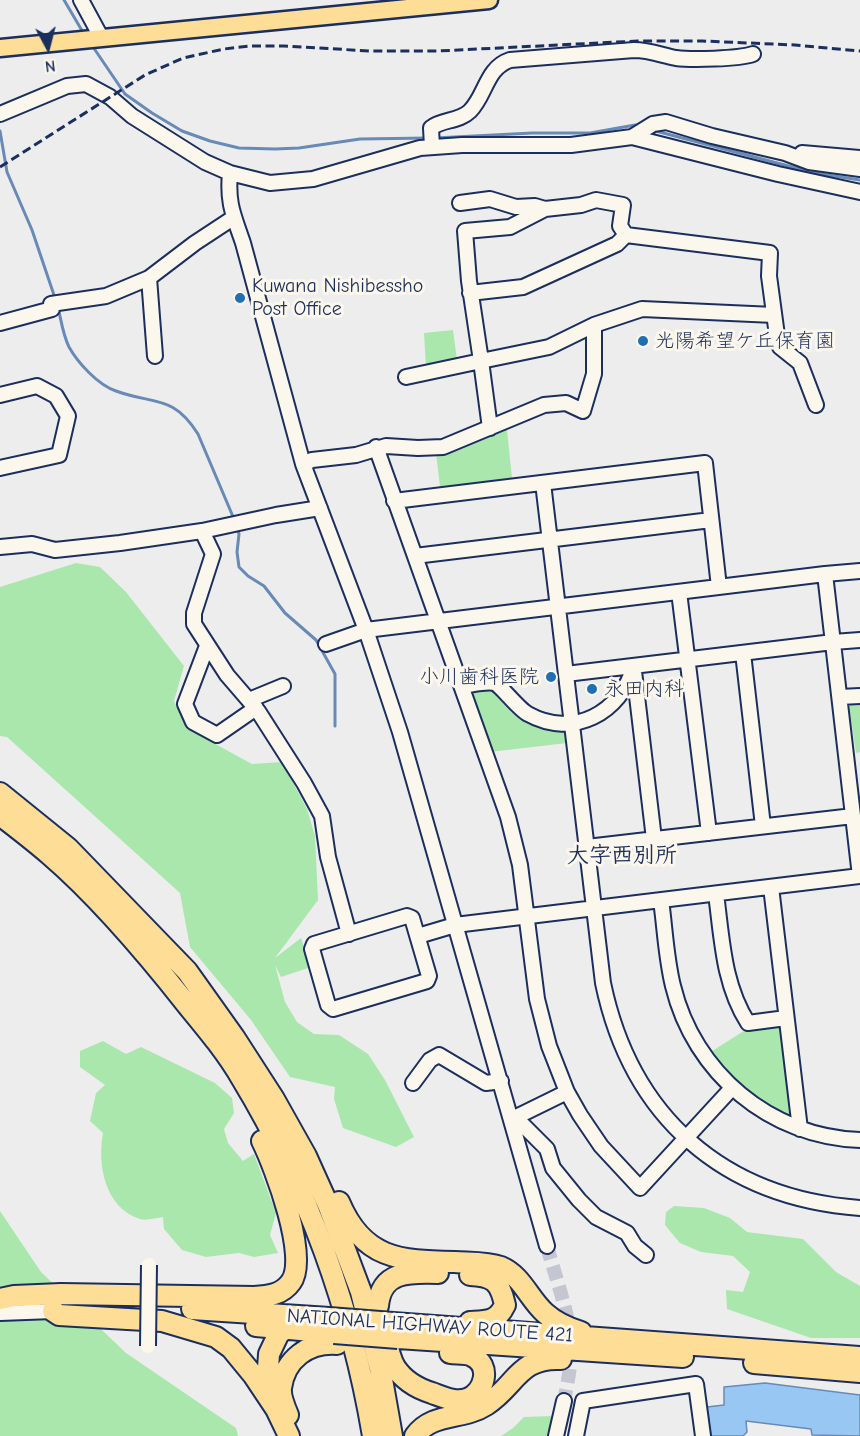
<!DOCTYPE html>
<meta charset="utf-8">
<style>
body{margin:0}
#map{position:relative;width:860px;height:1436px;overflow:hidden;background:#eeedee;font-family:"Comic Neue",sans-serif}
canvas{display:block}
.north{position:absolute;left:18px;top:18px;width:60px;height:60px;-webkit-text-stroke:4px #fbf7ec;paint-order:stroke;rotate:173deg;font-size:16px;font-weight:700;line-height:24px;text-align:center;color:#1b2f5e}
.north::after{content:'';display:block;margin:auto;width:21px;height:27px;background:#1b2f5e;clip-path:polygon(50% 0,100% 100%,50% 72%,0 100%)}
</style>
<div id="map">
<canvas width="860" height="1436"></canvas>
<div class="north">N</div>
</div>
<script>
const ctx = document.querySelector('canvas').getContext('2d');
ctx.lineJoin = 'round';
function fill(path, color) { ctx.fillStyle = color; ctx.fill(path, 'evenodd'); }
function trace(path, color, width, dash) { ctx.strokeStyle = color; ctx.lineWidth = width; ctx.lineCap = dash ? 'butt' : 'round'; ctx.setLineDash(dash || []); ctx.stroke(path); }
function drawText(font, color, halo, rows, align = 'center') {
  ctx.font = font + ' "Comic Neue","Klee One",sans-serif'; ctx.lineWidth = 6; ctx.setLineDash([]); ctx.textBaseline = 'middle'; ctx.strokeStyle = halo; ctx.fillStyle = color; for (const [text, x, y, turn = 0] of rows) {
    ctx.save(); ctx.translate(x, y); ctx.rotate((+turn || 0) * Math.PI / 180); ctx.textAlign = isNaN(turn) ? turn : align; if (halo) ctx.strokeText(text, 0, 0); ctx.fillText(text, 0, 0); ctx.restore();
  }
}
const green = new Path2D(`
 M453,330l4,30 -31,7 -2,-34z
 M507,430l5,48 -72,9 -4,-34 21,-2z
 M76,563l24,4 26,25 58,74 -10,35 12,27 66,36 30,-2 25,47 8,27 3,64 -43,58 26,-20 10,29 -30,10 -6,-12 10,37 12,20 17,12 25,1 29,19 17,26 29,57 -18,10 -53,-19 -9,-29 1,-12 -45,-10 -39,-57 -61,-73 -10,-54 -173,-156 -7,-1v-149z
 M492,688l4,3 18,20 46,18 5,4 2,10 -77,9 -19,-55 4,-6z
 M860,700v52l-4,1 -7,-47 4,-5z
 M779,1024l5,4 11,85 -8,5 -53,-34 -25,-31 38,-24z
 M103,1041l23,13 15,-7 74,36 17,15 2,15 -10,16 4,14 15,18 11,-7 22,59 -6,22 8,18 -24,4 -15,-4 -33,4 -24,-7 -18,-21 -1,-12c-7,1 -17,4 -23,2 -35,-11 -43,-54 -37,-86l-13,-12 6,-28 9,-8 -25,-18v-16z
 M674,1206l30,2 26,10 17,14 56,7 33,33 24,14v52h-49l-84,-29 -1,-19 17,2 7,-20 -17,-16 -32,-4 -21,-9 -15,-18 1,-13z
 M0,1211l41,61 85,81 110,75 2,8h-238z
 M553,1416l-4,20h-48l12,-8 11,-11z`);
const water = new Path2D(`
 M765,1383l95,12v41l-48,-1 -1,-6 -65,-8 1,11 -4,4h-32l-4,-29 17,-2v-18z`);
const stream = new Path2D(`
 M64,0l20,34
 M91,44l34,50 27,19 30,18 28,10 29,7 36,1 24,-1 61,-9 68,-1
 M652,130l163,43 45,7
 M0,131l7,41 25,58 24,71
 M435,138l97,-5h58l45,-8 5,1
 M58,307c3,13 5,28 11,40 9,16 29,38 47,44 38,14 57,3 82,43l36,85
 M237,528l2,6 -2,18 2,15 9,9 16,10 21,27 31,27 19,34v52`);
const minorTunnel = new Path2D(`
 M547,1246c8,30 21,64 24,95 1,20 -3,40 -7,60`);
const minor = new Path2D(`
 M81,0l20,37
 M0,114l67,-28 19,-2 24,13 22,19 73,46 25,11 40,10 43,-4 107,-31 42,-3h109l61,-8 146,37 82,18
 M632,137l21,-13 13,-2 46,14 73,17 24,9 51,7
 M432,147l-1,-19c11,-9 28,-6 39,-17 16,-16 16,-43 40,-51l124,-10c15,0 27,5 42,8 15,2 62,1 77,-4
 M802,153l58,5
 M230,173c-3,31 4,43 13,70l60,221 63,166 34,102 147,514
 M460,203l30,-4 26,8 19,-1 10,3
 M149,278l6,78
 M470,293l53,-6 94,-43 9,-9 144,18 -1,23 9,67 2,4 20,16 16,42
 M51,304l55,-8 43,-18 46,-35 38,-25
 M0,323l52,-14
 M406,377l75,-16 -12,-80 -4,-50 45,-4 35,-18 36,-4 15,-5 27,5 -3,21 6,9
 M0,395l37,-9 19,10 12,20 -9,39 -59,13
 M490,428l-9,-67 68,-14 45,-22 48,-16 132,6
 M376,447l132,370 12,48 17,134 12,47 18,46 13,23 21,31 39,42 92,-100
 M303,464l9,-4 44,-5 30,-9 32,2 25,-1 101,-42 22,-2 17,8 11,-37v-49
 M543,483l60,500c28,134 120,215 257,225
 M394,501l311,-38 14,124
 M202,531l11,23 -19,59v11l33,51 31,36 46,72 18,33 6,41 21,77
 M0,547l32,-3 23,6 65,-7 82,-12 74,-16 44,-7
 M415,556l296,-36
 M825,574l35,302
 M679,592l30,241
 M326,644l40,-14 459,-56 35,-3
 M207,646l-22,58 8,18 24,13 39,-27
 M743,653l20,173
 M634,671l20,168
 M566,674l267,-32 27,-2
 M462,686c9,-1 24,-5 32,-3 6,1 24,26 34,31 45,25 93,-1 106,-48
 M840,697l20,-1
 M249,700l34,-14
 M587,847l266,-31
 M771,887l29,242
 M716,894c6,44 7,90 32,129l38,-5
 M661,900c4,29 5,58 12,86 21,87 97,151 187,154
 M407,916l5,2 17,58 -2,5 -94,28 -5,-4 -16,-56 2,-5z
 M418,936l37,-11 405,-49
 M413,1083l17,-23 9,-5 47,28 15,-2
 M516,1118l31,31 6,19 26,32 17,17 31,16 8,13 11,9
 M512,1119l55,-27
 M0,1313l53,-2
 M556,1436l8,-35
 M576,1436l7,-35 113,-17 7,52`);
const major = new Path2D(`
 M0,48l489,-48`);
const highway = new Path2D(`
 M0,793l68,55 119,123 47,66 40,62 32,57 23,51 32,85 19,76 12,68
 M0,815c17,13 34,26 50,40 50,43 97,99 138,151 19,23 39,47 54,73 66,109 110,232 131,357
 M339,1202c24,57 60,59 116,60 15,1 32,0 46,5 21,9 28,32 44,46 11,10 23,15 36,19
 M0,1299l14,-3 47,-2 193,3c14,-1 28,-2 37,-15 18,-24 -16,-115 -29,-141
 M378,1306c3,-35 31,-34 60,-33
 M192,1309l137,9
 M53,1311l6,4 103,6 54,16 15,11 23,28 22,33 13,27
 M470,1322c17,-1 27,0 35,-17 -5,-23 -11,-29 -35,-30
 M382,1323c4,13 6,33 13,44 9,14 21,21 37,26 11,4 23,10 35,6 18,-7 25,-34 5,-43 -5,-3 -16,-2 -22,-3
 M393,1323l467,34
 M256,1326l78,7
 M398,1338l285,19
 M754,1363l106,9
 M273,1398l-6,-15 2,-29 10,-21 14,-9
 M288,1415c-3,-7 -8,-19 -7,-27 4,-29 27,-46 56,-44
 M415,1436c17,-24 48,-16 71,-31 30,-19 32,-48 75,-46`);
const rail = new Path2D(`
 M0,167l145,-92 38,-17 41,-9 26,-3h34l86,5h68l200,-10h64l93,4 65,6`);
const minorBridge = new Path2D(`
 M148,1346l1,-81`);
const highwayBridge = new Path2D(`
 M329,1318l64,5
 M334,1333l64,5`);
const markers = [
 [240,298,6,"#1f6fb2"],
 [643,341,6,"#1f6fb2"],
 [551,677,6,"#1f6fb2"],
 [592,689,6,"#1f6fb2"]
];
const poiNames = [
 ["Kuwana Nishibessho",252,286],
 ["Post Office",252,309],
 ["光陽希望ケ丘保育園",655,341],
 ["小川歯科医院",539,677,"right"],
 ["永田内科",604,689]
];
const streetNames = [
 ["NATIONAL HIGHWAY ROUTE 421",430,1326,4]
];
const quarterNames = [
 ["大字西別所",622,856]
];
fill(green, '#aae7ad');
fill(water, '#99c7f3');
trace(water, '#678ab7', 1.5);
trace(stream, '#678ab7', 3);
trace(minorTunnel, '#c4c7d1', 14, [14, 7]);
trace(minor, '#1b2f5e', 18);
trace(major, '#1b2f5e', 21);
trace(highway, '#1b2f5e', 24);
trace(minor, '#fbf7ec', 14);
trace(major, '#fedd96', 16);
trace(highway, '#fedd96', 20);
trace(rail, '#1b2f5e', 3, [9, 4.5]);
trace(minorBridge, '#1b2f5e', 18, []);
trace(highwayBridge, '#1b2f5e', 24, []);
trace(minorBridge, '#fbf7ec', 14);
trace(highwayBridge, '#fedd96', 20);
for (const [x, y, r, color] of markers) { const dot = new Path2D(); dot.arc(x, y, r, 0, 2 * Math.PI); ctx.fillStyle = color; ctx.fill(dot); trace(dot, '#fbf7ec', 2); }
drawText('20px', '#1b2f5e', '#fbf7ec', poiNames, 'left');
drawText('20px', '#1b2f5e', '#fbf7ec', streetNames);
drawText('bold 22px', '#1b2f5e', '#fbf7ec', quarterNames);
</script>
